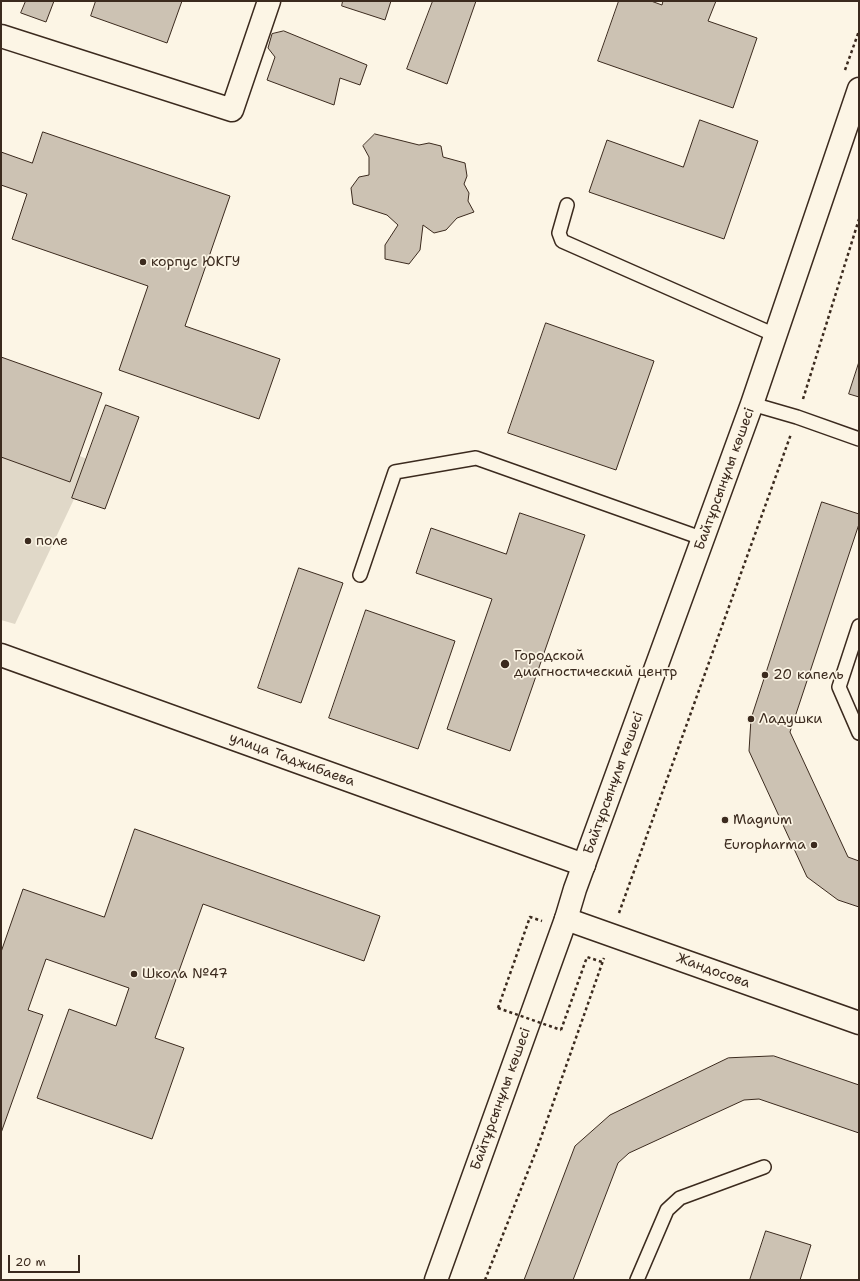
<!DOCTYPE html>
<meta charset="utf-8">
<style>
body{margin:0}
#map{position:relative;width:860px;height:1281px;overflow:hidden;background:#fcf5e5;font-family:"Shantell Sans",sans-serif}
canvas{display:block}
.frame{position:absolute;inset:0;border:2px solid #3b2a1e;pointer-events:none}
.scale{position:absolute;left:8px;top:1255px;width:72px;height:18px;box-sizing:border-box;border:2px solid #3b2a1e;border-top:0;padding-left:5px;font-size:12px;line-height:14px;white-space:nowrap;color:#3b2a1e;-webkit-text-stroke:3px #fcf5e5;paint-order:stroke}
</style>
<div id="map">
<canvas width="860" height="1281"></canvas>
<div class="frame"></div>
<div class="scale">20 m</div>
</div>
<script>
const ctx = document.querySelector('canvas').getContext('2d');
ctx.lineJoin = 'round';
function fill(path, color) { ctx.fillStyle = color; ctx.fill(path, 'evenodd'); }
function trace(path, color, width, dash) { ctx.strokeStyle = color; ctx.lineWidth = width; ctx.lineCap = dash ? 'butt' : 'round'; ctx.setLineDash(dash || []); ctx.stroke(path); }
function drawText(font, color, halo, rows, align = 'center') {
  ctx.font = font + ' "Shantell Sans",sans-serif'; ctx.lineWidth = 3.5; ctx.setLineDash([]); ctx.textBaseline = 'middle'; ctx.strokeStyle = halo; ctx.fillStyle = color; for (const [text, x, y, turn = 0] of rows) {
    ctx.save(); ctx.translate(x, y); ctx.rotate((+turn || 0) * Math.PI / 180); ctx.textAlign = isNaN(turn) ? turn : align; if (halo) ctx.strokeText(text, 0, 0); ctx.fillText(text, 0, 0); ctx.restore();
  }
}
const green = new Path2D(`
 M1,424l91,37 -77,163 -14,-4z`);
const building = new Path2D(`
 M26,1h28l-8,21 -25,-9z
 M96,1h86l-15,42 -76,-27z
 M343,1h48l-6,19 -43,-14z
 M433,1h43l-29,83 -40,-15z
 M619,1h32l11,4 1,-4h53l-8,20 49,17 -24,70 -135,-47z
 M284,31l83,34 -7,20 -20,-7 -6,27 -67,-25 8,-23 -7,-9 4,-14z
 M700,120l58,21 -34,98 -135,-47 18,-52 76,27z
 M43,132l187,64 -45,130 95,33 -21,60 -140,-49 29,-84 -136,-47 15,-45 -26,-9v-33l31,11z
 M375,134l44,11 10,-2 12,3 2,11 22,6 2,13 -3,8 5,9 -1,8 6,11 -17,6 -11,12 -12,3 -11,-8 -3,25 -11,14 -24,-5v-14l13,-20 -11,-10 -34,-11 -2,-16 8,-11 10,-2v-18l-6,-11z
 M546,323l108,38 -38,109 -108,-37z
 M1,357l101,36 -32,89 -69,-25z
 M859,362v35l-10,-3z
 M106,405l33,12 -34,92 -33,-11z
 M822,502l37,12v10l-69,208 58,125 11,4v46l-21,-7 -31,-23 -58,-126 2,-32z
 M520,513l65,22 -75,216 -63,-22 45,-130 -76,-26 15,-45 75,26z
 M299,568l44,15 -42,120 -43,-15z
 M366,610l89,31 -37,108 -89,-31z
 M135,829l245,87 -16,45 -161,-57 -48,134 29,10 -32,91 -115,-41 32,-89 47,17 13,-38 -83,-29 -18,51 15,5 -42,118v-181l22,-63 81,28z
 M774,1056l85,29v48l-100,-34 -15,1 -115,53 -11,10 -45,117h-49l51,-134 35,-31 118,-57z
 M766,1231l45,14 -11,35h-50z`);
const path = new Path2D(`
 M845,70l14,-39
 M803,399l56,-180
 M619,913l172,-479
 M498,1008l32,-91 12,4
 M561,1030l26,-73 15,5
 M485,1280l53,-134 66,-188`);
const lane = new Path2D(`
 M567,205l-8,28 3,8 213,94
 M752,404l45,13 62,22
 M360,575l35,-103 81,-14 228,81
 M859,626l-20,61 20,46
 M637,1280l30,-70 13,-12 84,-31`);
const street = new Path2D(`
 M1,36l231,74 37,-109
 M1,655l583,210
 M566,919l293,104`);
const secondary = new Path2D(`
 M436,1280l130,-361 9,-30 177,-485 107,-315`);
const pathBridge = new Path2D(`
 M498,1008l63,22`);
const markers = [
 [143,262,4,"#3b2a1e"],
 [28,541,4,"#3b2a1e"],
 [505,664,5,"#3b2a1e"],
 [765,675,4,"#3b2a1e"],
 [751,719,4,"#3b2a1e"],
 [725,820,4,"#3b2a1e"],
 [814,845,4,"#3b2a1e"],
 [134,974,4,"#3b2a1e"]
];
const poiNames = [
 ["корпус ЮКГУ",151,262],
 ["поле",36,541],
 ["Городской",514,656],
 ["диагностический центр",514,672],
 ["20 капель",773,675],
 ["Ладушки",759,719],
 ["Magnum",733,820],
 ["Europharma",806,845,"right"],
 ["Школа №47",142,974]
];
const streetNames = [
 ["Байтұрсынұлы көшесі",725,479,-70],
 ["улица Таджибаева",292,760,20],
 ["Байтұрсынұлы көшесі",614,783,-70],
 ["Жандосова",713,971,20],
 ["Байтұрсынұлы көшесі",501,1099,-70]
];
fill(green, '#e0d8c8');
fill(building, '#ccc2b3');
trace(building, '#3b2a1e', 1);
trace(lane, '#3b2a1e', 16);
trace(street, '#3b2a1e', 25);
trace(secondary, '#3b2a1e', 25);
trace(path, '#3b2a1e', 2.5, [3, 3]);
trace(lane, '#fcf5e5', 13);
trace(street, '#fcf5e5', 22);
trace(secondary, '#fcf5e5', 22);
trace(pathBridge, '#3b2a1e', 2.5, [3, 3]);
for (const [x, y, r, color] of markers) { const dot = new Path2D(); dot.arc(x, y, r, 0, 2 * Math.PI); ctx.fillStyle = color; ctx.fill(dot); trace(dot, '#fcf5e5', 1.5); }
drawText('14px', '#3b2a1e', '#fcf5e5', poiNames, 'left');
drawText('14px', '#3b2a1e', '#fcf5e5', streetNames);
</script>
